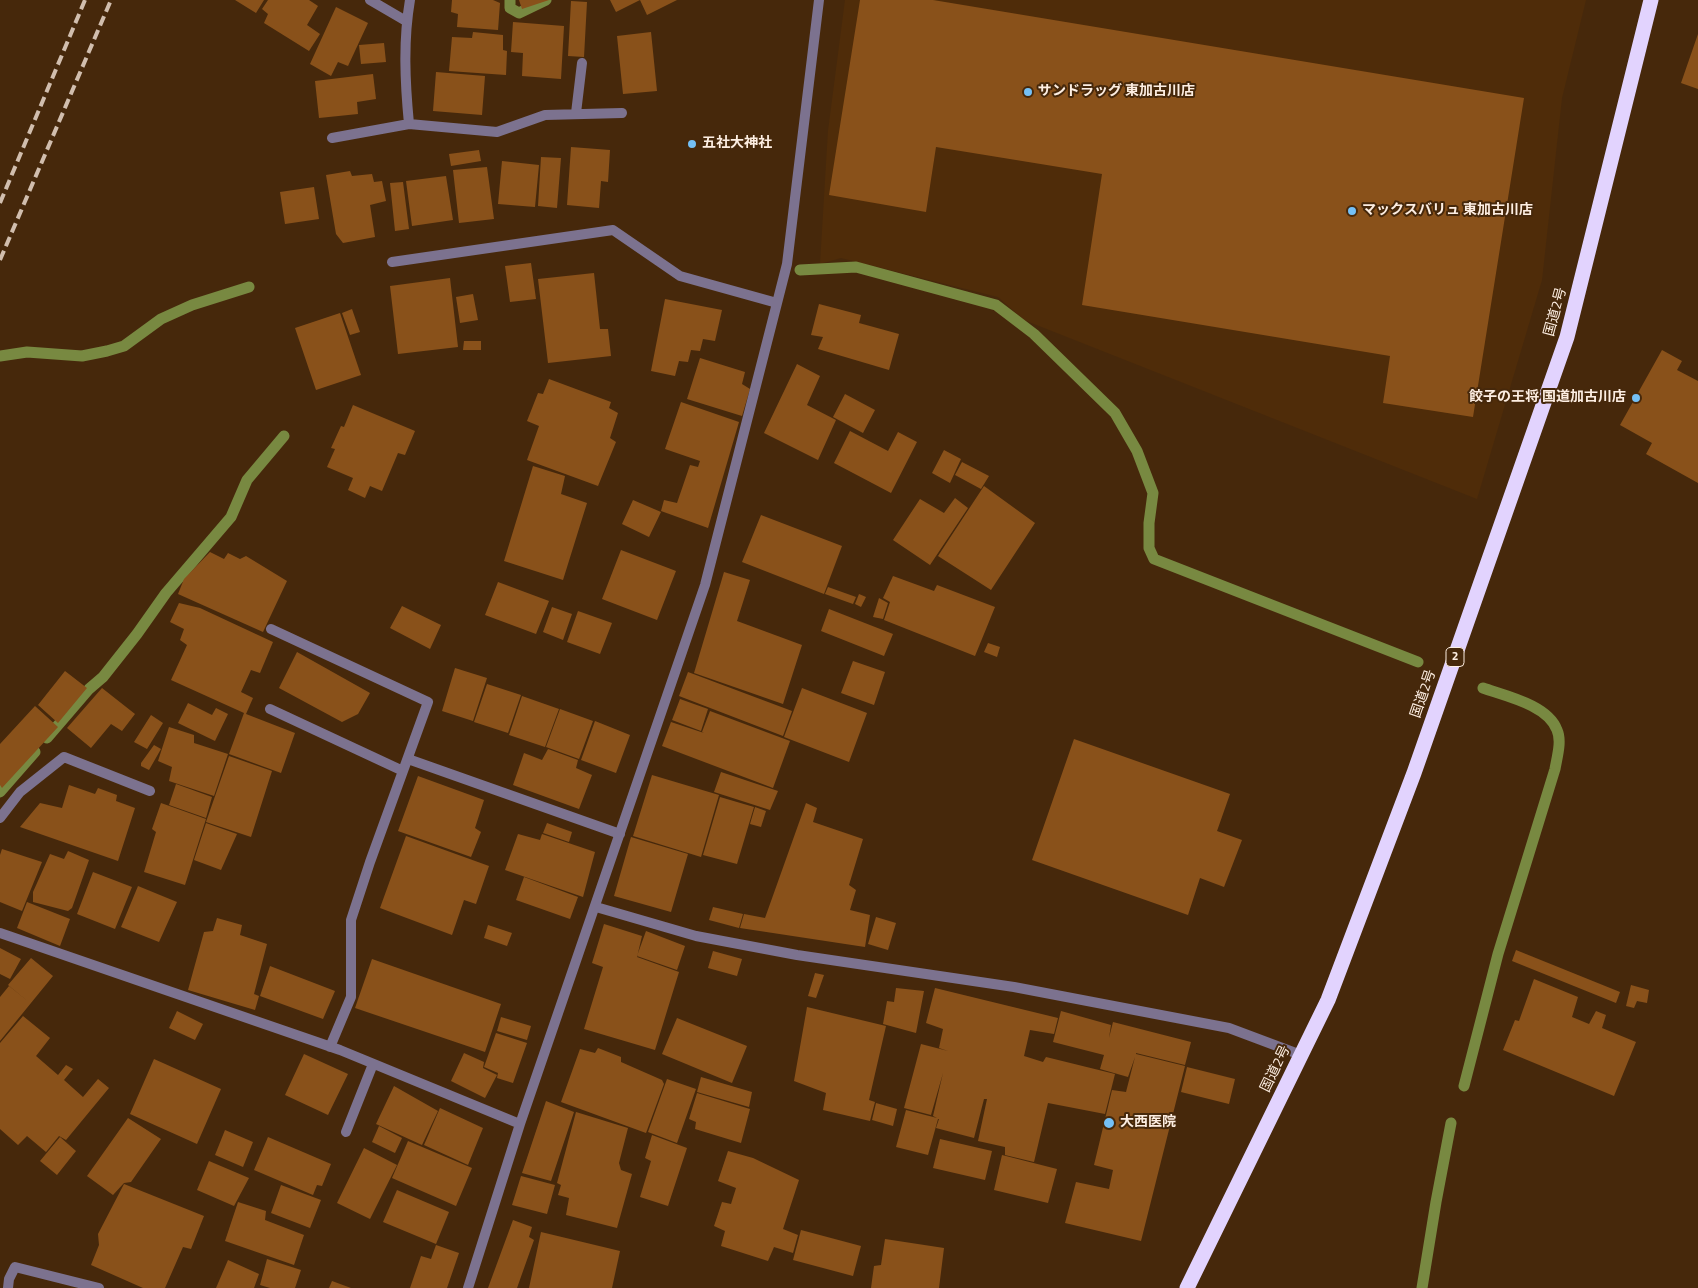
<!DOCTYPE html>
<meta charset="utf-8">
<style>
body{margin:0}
canvas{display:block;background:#46280b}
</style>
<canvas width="1698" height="1288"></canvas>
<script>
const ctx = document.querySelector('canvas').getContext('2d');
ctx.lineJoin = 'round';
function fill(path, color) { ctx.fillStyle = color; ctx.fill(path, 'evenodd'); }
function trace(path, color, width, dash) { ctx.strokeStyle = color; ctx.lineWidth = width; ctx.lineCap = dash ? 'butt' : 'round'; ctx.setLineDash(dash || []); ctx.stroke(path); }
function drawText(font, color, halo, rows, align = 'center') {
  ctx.font = font + ' "Titillium Web","Noto Sans JP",sans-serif'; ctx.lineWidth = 4; ctx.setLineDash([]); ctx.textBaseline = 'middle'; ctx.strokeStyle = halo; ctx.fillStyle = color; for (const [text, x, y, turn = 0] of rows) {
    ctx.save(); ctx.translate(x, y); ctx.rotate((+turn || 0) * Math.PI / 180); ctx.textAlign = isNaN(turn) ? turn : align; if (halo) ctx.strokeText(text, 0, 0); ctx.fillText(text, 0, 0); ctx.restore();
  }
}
const built = new Path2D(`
 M845,0h741l-24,98 -20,182 -65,219 -453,-179 -26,-23 -157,-39 -21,6 8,-133z`);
const stream = new Path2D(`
 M510,0v8l9,5 27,-13
 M800,270l56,-3 140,38 38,29 81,79 22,38 16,42 -4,30v25l5,11 264,103
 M0,356l27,-4 55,4 25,-5 17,-5 37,-27 31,-14 57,-18
 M47,738l42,-49 14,-12 34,-43 29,-41 65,-76 16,-37 37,-44
 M0,792l35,-40
 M1464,1086l34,-132 57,-185c2,-12 7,-28 2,-39 -9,-25 -51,-34 -74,-42
 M1422,1288l14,-86 15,-79`);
const building = new Path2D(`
 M235,0h29l-8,13z
 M268,0h41l9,6 -11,19 13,9 -11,17 -45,-28 4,-9 -6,-5z
 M452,0h41l7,3 -2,27 -41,-3 1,-13 -7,-2z
 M519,0h30l-27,9z
 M610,0h67l-30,15 -7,-15 -24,12z
 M860,0h73l591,98 -51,319 -90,-14 7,-47 -308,-51 20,-131 -166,-27 -10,65 -97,-17z
 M571,1l16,1 -3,55 -16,-1z
 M336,7l32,16 -20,43 -10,-4 -7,14 -21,-12z
 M513,22l51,4 -3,53 -39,-3 1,-23 -12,-1z
 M473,32l30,3v15l4,1 -1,24 -57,-4 3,-34 20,1z
 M651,32l6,59 -34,3 -6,-58z
 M1698,34v55l-17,-6z
 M384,43l2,19 -25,2 -2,-19z
 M436,72l49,4 -3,39 -49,-4z
 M373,74l3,25 -19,3 1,12 -39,4 -4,-37z
 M571,147l39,3 -2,32 -7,-1 -2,27 -32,-3z
 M479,150l2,11 -30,5 -2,-12z
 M541,157l20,1 -4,50 -19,-2z
 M502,161l37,4 -4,42 -37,-3z
 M487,167l7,52 -35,4 -6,-53z
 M350,171l2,5 20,-2 2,8 8,-1 4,20 -16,4 5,32 -32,6 -7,-9 -10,-59z
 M446,176l7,44 -41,6 -6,-45z
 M403,182l6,47 -14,2 -5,-48z
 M314,187l5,32 -34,5 -5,-32z
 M531,263l5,36 -26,3 -5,-36z
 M594,273l6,56h8l3,27 -63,7 -10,-84z
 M450,278l8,69 -60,7 -8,-68z
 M473,294l5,26 -18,3 -4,-26z
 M665,299l57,11 -7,31 -12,-2 -3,12 -9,-1 -3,12 -9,-1 -4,15 -24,-5z
 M819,304l42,11 -2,8 40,11 -10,36 -71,-21 5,-12 -12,-2z
 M352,309l8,23 -10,3 -8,-22z
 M340,313l21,62 -45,15 -21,-62z
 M464,341h17v9h-18z
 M1662,350l20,11 -5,9 21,11v102l-52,-29 6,-11 -32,-18z
 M700,358l45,14 -3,12 8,5 -8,27 -55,-17z
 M797,364l23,12 -13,29 29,15 -18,40 -54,-27z
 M549,379l62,23 -2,6 9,5 -8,25 6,4 -18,44 -71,-26 12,-34 -12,-5 11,-28 5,1z
 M845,394l30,16 -12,23 -30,-16z
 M681,402l58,20 -31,106 -47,-17 3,-11 13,3 13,-38 8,2 2,-6 -35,-12z
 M353,405l62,26 -10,24 -7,-2 -16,38 -12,-5 -5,12 -17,-8 5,-12 -26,-11 8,-18 -4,-1 10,-22 3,1z
 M850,431l38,20 10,-19 19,10 -26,51 -57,-30z
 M944,450l17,9 -11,24 -18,-10z
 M962,462l27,14 -8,13 -26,-14z
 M533,466l32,10 -4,18 26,9 -24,77 -59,-19z
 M984,486l51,37 -44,67 -53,-34z
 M955,498l13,10 -38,57 -37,-25 27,-41 24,14z
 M633,500l28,12 -12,25 -27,-13z
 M761,515l81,31 -18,48 -82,-32z
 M621,550l55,21 -19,49 -55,-21z
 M210,552l14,7 4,-6 12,6 6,-3 41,25 -24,51 -85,-38 6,-15z
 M724,572l26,8 -13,41 65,24 -19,59 -89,-31z
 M893,576l41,15 3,-6 58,22 -20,49 -91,-36 6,-18 -7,-4z
 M498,582l51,19 -13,33 -51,-19z
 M828,587l28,10 -3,7 -28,-10z
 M859,594l7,3 -5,10 -6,-3z
 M879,598l9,5 -5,16 -10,-2z
 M179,603l21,5 73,34 -13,31 -9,-3 -10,22 12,6 -7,16 49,19 -14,40 -52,-19 15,-41 -73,-33 16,-35 -7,-5 4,-11 -14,-7z
 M402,606l39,19 -11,24 -40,-21z
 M552,607l20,7 -9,26 -20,-8z
 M829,609l64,25 -9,22 -63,-25z
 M578,611l34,12 -12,31 -33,-12z
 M988,643l12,4 -3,10 -13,-5z
 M297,652l73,41 -12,21 -16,8 -63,-34z
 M853,661l32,11 -11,33 -33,-12z
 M455,668l32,10 -14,43 -31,-10z
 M65,671l22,17 -29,35 -20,-18z
 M688,672l104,39 -9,25 -104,-40z
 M487,684l34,11 -13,38 -34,-11z
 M102,688l33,26 -13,17 -11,-7 -20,24 -24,-20z
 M802,688l65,25 -18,49 -65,-25z
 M522,696l37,13 -14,38 -36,-12z
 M680,699l28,10 -7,22 -29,-11z
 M188,703l24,12 4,-7 12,6 -13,27 -37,-18z
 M35,706l23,21 -56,61 -2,-3v-41z
 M560,709l33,12 -14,38 -33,-12z
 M710,711l80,30 -17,47 -111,-42 9,-24 33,11 -2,-1z
 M151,715l12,8 -16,26 -13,-7z
 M595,721l35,14 -14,38 -35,-13z
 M169,727l25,8v8l34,11 -14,42 -45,-15 3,-14 -14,-6z
 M1074,739l156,55 -13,37 25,9 -18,47 -24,-9 -12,37 -156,-55z
 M154,745l7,4 -12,21 -8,-4v-3z
 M548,749l30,11 -2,8 16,7 -13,34 -66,-24 11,-32 18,7z
 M229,756l43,15 -21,66 -45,-15z
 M721,772l57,19 -8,19 -56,-18z
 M652,775l67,20 -18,62 -68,-21z
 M418,776l66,24 -9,28 6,4 -10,25 -73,-26z
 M176,784l36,13 -6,21 -37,-13z
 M69,785l26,9 3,-6 19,7 -1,6 19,7 -17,53 -98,-34 20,-24 22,5z
 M720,797l34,10 -17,57 -34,-9z
 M161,803l45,16 -21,66 -41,-13 12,-40 -4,-3z
 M806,803l11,5 -4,14 50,17 -14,46 7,5 -6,20 20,5 -5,32 -125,-19 4,-14 21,4z
 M755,807l11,4 -5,16 -11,-3z
 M206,823l31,11 -16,36 -27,-10z
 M547,823l25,9 -3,10 -26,-9z
 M518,834l22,6 2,-6 53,18 -12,45 -78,-27z
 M406,836l83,30 -13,38 -12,-4 -12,35 -72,-27z
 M631,837l57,17 -17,58 -57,-16z
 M2,849l40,13 -20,49 -22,-9v-47z
 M68,851l21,9 -17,48 -4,3 -35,-9v-10l17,-38 14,5z
 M93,872l39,15 -17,42 -38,-15z
 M524,877l54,20 -8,22 -54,-19z
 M138,886l39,16 -18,40 -38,-15z
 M27,902l43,17 -10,27 -43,-18z
 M713,907l30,7 -4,14 -30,-8z
 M876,917l20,6 -8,27 -20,-6z
 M217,918l25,7 -2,10 27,9 -13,50 5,2 -4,14 -67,-20 16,-58 9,-1z
 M604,924l38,12 -5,21 42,15 -24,78 -71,-21 19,-62 -11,-4z
 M488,925l24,8 -5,13 -23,-8z
 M646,931l39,15 -8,24 -40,-14z
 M0,948l21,11 -11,20 -10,-5z
 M1516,950l104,42 -4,11 -104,-42z
 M713,951l29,8 -5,17 -29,-8z
 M31,958l22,18 -53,65v-44l9,-11 20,16 -21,-17z
 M372,959l129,45 -16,48 -130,-44z
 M270,966l65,25 -12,28 -63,-23z
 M815,973l9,2 -8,23 -8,-2z
 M1534,979l44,18 -6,20 17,7 7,-13 10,4 -4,13 34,14 -22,54 -111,-46 12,-30 4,1z
 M1631,985l18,5 -2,13 -10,-2 -3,7 -8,-2z
 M896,988l28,3 -8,42 -33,-9 4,-23 7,1z
 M935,988l123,30 -4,16 -24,-4 -6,26 19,6 3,-5 69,17 -10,40 -57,-11 -14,59 -29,-7v-8l-27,-6 9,-42h-3l-10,39 -38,-10 3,-9h-1l-10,36 -32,-8 10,-37 31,8 -4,-2 10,-43 -12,42 -27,-7 17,-64 27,7 -9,-3 4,-19 -17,-6z
 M807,1007l79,19 -17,74 6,2 -5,19 -47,-11 3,-17 -32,-12z
 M177,1011l26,13 -8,16 -26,-12z
 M1061,1011l50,14 -2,13 4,-16 78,20 -6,23 -49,-12v1l49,12 -44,175 -76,-18 11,-41 33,7 4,-19 -19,-5 18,-75 14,2 9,-35 -7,20 -28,-8 4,-14 -51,-13z
 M23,1016l27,22 -14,18 22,19 8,-10 7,4 -9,11 19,17 15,-18 11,9 -43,52 -7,-4 -13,16 -19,-16 -9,9 -18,-16v-86z
 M501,1017l30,9 -4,14 -30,-9z
 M677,1018l70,28 -15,37 -70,-29z
 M496,1033l31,10 -14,40 -16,-5 1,-5 -14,-6z
 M598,1048l23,9v5l41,18 2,4 -18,49 -85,-31 19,-53 15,4z
 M464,1053l20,9 -1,6 14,7 -12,23 -34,-17z
 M304,1054l44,20 -20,41 -43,-20z
 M154,1059l67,30 -24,55 -67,-30z
 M1187,1067l48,12 -6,25 -48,-12z
 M701,1077l51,15 -3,15 -52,-15z
 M667,1079l29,10 -19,54 -29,-11z
 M394,1086l44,25 -16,34 -46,-21z
 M697,1093l53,16 -9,34 -46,-14 1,-7 -7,-3z
 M546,1101l28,11 -23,69 -29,-8z
 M876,1103l21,6 -4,17 -21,-6z
 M440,1108l43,20 -15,37 -44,-20z
 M576,1112l52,16 -9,35 2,7 11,4 -15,54 -51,-13 3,-17 -11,-3 3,-10 -4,-2z
 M128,1118l33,21 -30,43 -7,1 -11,12 -26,-19z
 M379,1126l23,12 -7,15 -23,-11z
 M225,1130l28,12 -10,25 -28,-12z
 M652,1135l35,13 -19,58 -28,-9 11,-36 -6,-3z
 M60,1137l16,14 -19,24 -17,-14z
 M268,1137l63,27 -9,22 -5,-1 -4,10 -59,-25z
 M940,1139l52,12 -7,29 -52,-12z
 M408,1141l64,27 -16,38 -64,-28z
 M364,1148l33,17 -27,54 -33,-16z
 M728,1151l25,7 46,22 -16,49 15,6 -5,18 -19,-6 -6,14 -47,-15 4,-15 -11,-5 8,-24 9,2 5,-16 -18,-7z
 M1002,1155l55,14 -9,34 -54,-13z
 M209,1161l40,17 -15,28 -37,-16z
 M521,1176l34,9 -8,29 -35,-9z
 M124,1184l80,32 -13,33 -8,-2 -18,41h-22l-52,-23 8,-20 -1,-11z
 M281,1185l40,15 -11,28 -39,-15z
 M397,1190l52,22 -13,32 -53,-22z
 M238,1202l28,9 -1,9 39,15 -10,30 -69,-24z
 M513,1220l19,7 -3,10 5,3 -17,48h-29z
 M801,1230l60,16 -8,30 -60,-16z
 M541,1232l79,19 -8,37h-83z
 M885,1239l59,9 -5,40h-68l3,-22 7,-1z
 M436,1245l23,8 -12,35h-37l11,-32 10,3z
 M267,1259l34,11 -6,18h-25l-10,-3z
 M228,1260l31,14 -5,14h-38z
 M332,1281l19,7h-22z`);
const street = new Path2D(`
 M370,0l36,21
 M576,113l6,-50
 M409,124c-4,-42 -6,-83 1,-124
 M332,138l77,-14 88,8 48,-17 77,-2
 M392,262l221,-32 67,46 97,27
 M271,629l157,73 -58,160 -19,58v77l-21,50
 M270,709l133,62
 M408,759l212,75
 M0,818l20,-26 44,-35 86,34
 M596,907l100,29 101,19 217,32 215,41 72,27
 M0,933l340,117 180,74
 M346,1132l27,-68
 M8,1288l1,-9 6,-12 84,21
 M468,1288l52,-164 185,-539 82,-321 32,-264`);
const highway = new Path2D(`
 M1187,1288l141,-288 86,-227 153,-436 84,-337`);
const rail = new Path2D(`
 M0,203l85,-203
 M0,260l111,-260`);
const markers = [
 [1028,92,5,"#74c0f6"],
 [692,144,5,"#74c0f6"],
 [1352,211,5,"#74c0f6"],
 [1636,398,5,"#74c0f6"],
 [1109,1123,6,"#74c0f6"]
];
const shields = [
 [1455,657,18]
];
const shieldNames = [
 ["2",1455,657]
];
const poiNames = [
 ["サンドラッグ 東加古川店",1038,92],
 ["五社大神社",702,144],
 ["マックスバリュ 東加古川店",1362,211],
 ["餃子の王将 国道加古川店",1626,398,"right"],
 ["大西医院",1120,1123]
];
const streetNames = [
 ["国道2号",1556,312,-75],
 ["国道2号",1424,694,-71],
 ["国道2号",1276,1069,-64]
];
fill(built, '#4f2c09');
trace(stream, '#788941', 11);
fill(building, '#89511a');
trace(street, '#7c728f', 10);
trace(highway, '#e2d3fe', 15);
trace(rail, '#d1beae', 4, [10, 5]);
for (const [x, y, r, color] of markers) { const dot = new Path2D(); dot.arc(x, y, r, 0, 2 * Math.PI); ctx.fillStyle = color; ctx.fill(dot); trace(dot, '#46280b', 2); }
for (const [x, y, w] of shields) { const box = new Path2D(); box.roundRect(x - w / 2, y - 9.5, w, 19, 4); ctx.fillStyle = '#46280b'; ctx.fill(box); trace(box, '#fdeee2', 1); }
drawText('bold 12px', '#fdeee2', null, shieldNames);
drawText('bold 14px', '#fdeee2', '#46280b', poiNames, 'left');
drawText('14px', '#fdeee2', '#46280b', streetNames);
</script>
